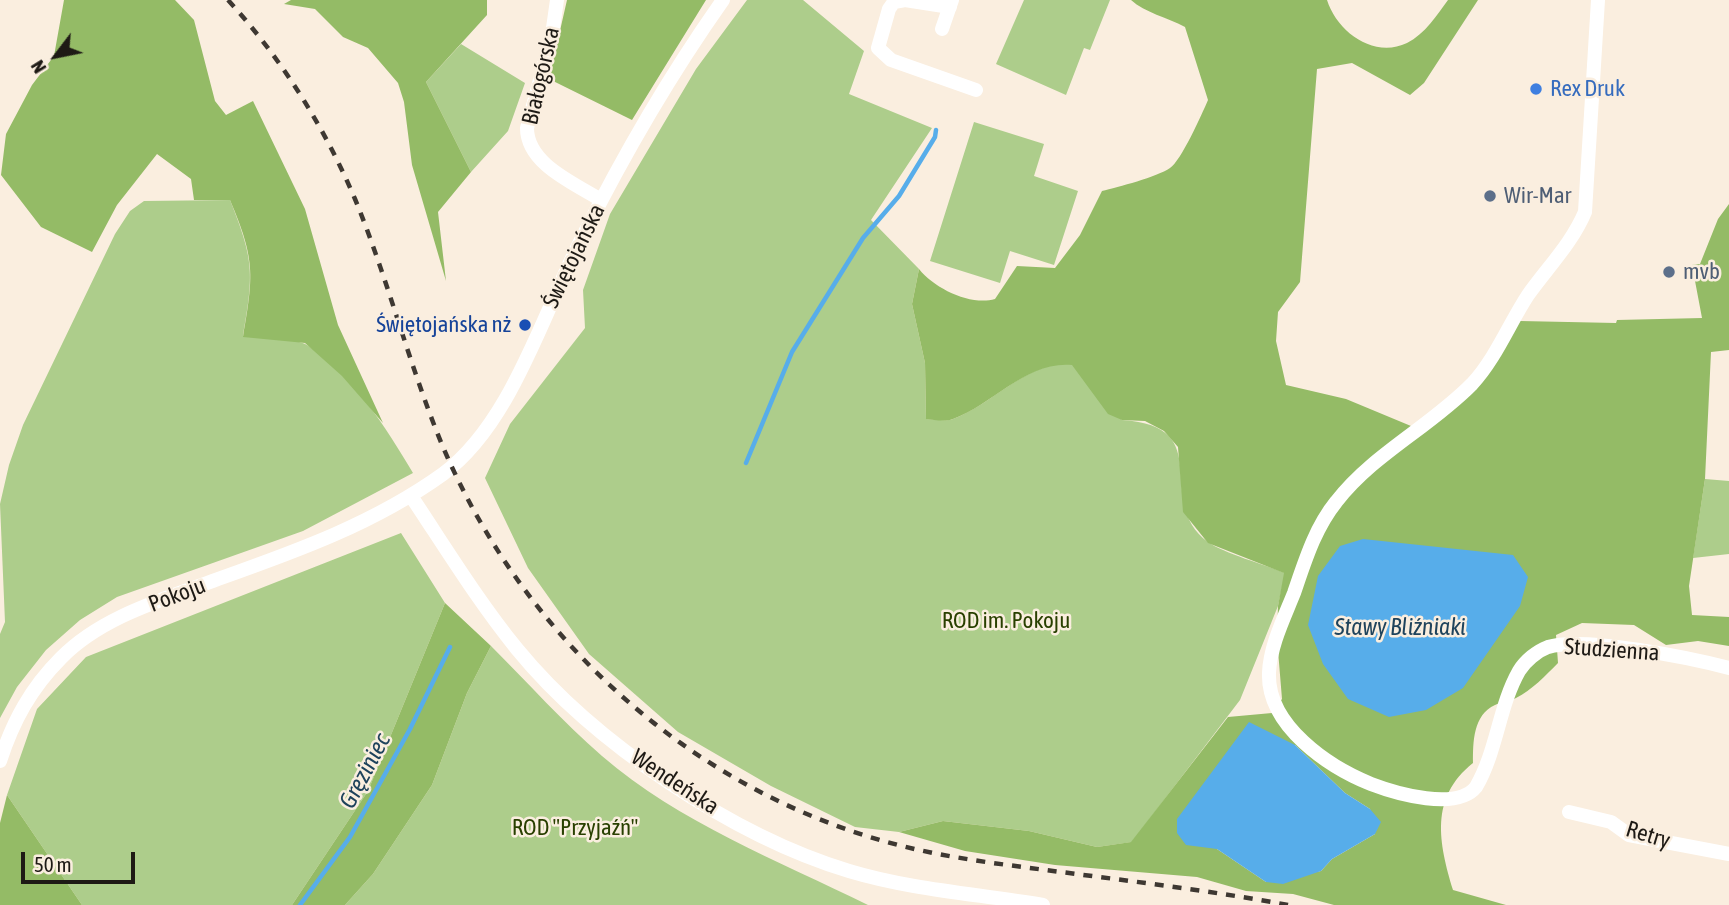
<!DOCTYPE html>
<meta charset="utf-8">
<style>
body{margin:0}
#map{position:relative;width:1729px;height:905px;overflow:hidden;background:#faeedf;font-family:"Asap Condensed",sans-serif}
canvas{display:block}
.north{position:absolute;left:21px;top:21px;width:70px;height:70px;-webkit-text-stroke:5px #faeedf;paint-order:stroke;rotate:238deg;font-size:19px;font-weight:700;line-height:28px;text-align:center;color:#1e1a15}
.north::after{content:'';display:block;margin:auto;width:24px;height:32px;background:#1e1a15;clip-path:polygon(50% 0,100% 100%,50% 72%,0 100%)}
.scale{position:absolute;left:21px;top:852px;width:114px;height:32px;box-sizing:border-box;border:4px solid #1e1a15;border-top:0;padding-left:9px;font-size:21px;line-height:24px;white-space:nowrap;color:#1e1a15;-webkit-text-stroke:5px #faeedf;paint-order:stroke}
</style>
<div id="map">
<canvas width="1729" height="905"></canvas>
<div class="north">N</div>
<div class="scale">50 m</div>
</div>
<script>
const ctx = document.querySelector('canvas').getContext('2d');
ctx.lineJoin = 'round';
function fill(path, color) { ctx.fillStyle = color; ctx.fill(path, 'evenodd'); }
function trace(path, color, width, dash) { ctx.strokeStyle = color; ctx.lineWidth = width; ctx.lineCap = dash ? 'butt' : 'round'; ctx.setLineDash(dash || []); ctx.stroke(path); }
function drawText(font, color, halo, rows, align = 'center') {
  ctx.font = font + ' "Asap Condensed",sans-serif'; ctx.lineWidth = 5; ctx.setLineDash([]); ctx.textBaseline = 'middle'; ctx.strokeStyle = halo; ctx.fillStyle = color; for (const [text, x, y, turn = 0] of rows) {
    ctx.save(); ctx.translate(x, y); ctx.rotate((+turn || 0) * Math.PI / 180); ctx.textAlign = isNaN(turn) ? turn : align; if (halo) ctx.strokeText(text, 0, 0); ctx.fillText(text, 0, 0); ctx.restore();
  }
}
const green = new Path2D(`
 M747,0h56l61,51 -15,43 83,34 -61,92 48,49 -7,35 13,59 1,56c8,0 20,3 27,0 41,-15 73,-58 119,-55l50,56c97,6 30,80 86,122 15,11 58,23 77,31l-7,33 -38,94 -108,142 -35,5 -68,-16 -86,-10 -44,11 -44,-5 -84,-41 -93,-54 -89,-78 -61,-86 -43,-90 25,-54 75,-96 -2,-38 27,-76 86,-145z
 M1024,0h86l-20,50 -6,-2 -18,47 -70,-31z
 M461,44l64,39 -17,48 -37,41 -45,-90z
 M974,122l70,22 -10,32 44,15 -24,74 -44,-14 -10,32 -70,-22z
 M230,200c24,60 24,73 13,136 15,2 53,2 64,9 44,27 80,84 106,128l-110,58 -186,66 -37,23 -34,30 -29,37 -17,31v-84l5,-12 -5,-118 9,-39 14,-40 92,-191 15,-23 14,-10z
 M1705,479l24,2v73l-36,4z
 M401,533l44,70 -77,188 -76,114h-210l-75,-110 30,-86 49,-52z
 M491,646c37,37 72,76 111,110 76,66 177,105 266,149h-523l28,-31 59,-89 35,-92z`);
const forest = new Path2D(`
 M64,0h111l19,20 21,81 11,14 27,-14 52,108 33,116 45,98 -41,-47 -37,-33 -62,-6c11,-63 12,-78 -13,-137h-36l-3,-21 -34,-25 -40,51 -25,47 -51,-25 -40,-52 5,-41 26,-49 22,-29z
 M291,0h196v15l-61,67 45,90 -33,40 8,69 -34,-116 -8,-63 -6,-19 -30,-35 -25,-11 -28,-28 -31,-5z
 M567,0h139l-74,120 -83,-41z
 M1131,0h196c10,32 47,59 80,43 18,-9 30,-28 41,-43h30l-54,83 -14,12 -58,-32 -35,6 -17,213 -22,30 -2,29 10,44 60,14 77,32 97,-110 96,2 1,-3 85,-2 -10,-53 8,-1 18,-45 11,-15v146l-18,2 -6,127 -16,107 3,29 37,2v29l-31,-5 -32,4 -32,-20 -52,-2 -26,12 2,28c-13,13 -26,27 -42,35 -7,4 -15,4 -21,7 -22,10 -22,37 -22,58 -44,35 -34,80 -20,127l53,15h-172l-41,-11 -47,-3 -49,-14 -142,-12 -90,-14 -66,-19 44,-11 86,10 68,16 34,-5 97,-125 44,-4 10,-14 -5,-61 1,-32 6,-33 -76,-30 -25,-31 -5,-65 -14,-16 -19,-10 -23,-1 -14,-6 -36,-49c-46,-4 -78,39 -119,54 -7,3 -19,1 -27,0l-1,-56 -13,-59 7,-35c16,20 52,37 76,30l22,-33 38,2 25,-33 22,-44c16,-4 55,-14 68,-23 11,-7 32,-54 38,-68l-23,-73c-18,-10 -40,-14 -54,-27zM1295,745l50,48 25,16 5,25 -43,25 -11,12 -55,11 -49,-33z
 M445,603l46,43 -24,47 -35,92 -59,89 -28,31h-53l76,-114z
 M7,795l75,110h-82v-82z`);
const water = new Path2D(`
 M1363,539l150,16 15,22 -8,29 -57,82 -37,22 -37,7 -41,-18 -25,-35 -15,-39 10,-49 22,-30z
 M1249,722l46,23 50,48 25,16 11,13 -6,12 -43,25 -11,12 -38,13 -17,-2 -49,-33 -31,-4 -9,-12v-14z`);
const stream = new Path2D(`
 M746,463l46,-111 71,-114 36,-42 36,-59 1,-7
 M300,905l50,-68 60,-108 40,-82`);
const minor = new Path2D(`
 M557,0l-5,35 -25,93c0,36 47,55 74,72
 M1598,0l-13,212c-13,31 -37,55 -57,83 -19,29 -32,63 -56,89 -42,43 -99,70 -136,118 -21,26 -31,59 -42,91 -10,25 -24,53 -25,80 -2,53 60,94 102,111 26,10 86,27 105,3 21,-36 23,-81 43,-116 6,-10 18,-20 29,-24 35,-11 143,11 181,21
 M950,7l-45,-7 -11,2 -5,7 -11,39 13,12 85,30
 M942,29l10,-29
 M411,496c34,51 67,105 106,153 77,94 216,187 332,222 63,19 130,23 194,34
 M0,761c13,-40 31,-73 61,-103 41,-42 104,-59 157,-79 79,-28 157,-56 225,-105 69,-51 100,-162 139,-236 41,-82 88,-163 141,-238
 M1569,812l42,10 18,13 100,19`);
const rail = new Path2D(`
 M228,0c53,58 96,126 127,199 30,73 50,150 78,223 78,206 254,370 469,424 52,13 106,19 159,26 76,10 152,19 227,33`);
const markers = [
 [1536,89,7,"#3f7fe0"],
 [1490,196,7,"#5c6f8a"],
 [1669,272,7,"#5c6f8a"],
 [525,325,7,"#1a4fb4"]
];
const streetNames = [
 ["Białogórska",541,76,-77],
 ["Świętojańska",574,256,-64],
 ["Pokoju",177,595,-21],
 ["Studzienna",1612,650,4],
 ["Wendeńska",675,782,33],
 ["Retry",1648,835,17]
];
const shopNames = [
 ["Rex Druk",1550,89]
];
const serviceNames = [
 ["Wir-Mar",1504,196],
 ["mvb",1683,272]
];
const transitNames = [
 ["Świętojańska nż",511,325]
];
const parkNames = [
 ["ROD im. Pokoju",1006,621],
 ["ROD \"Przyjaźń\"",575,828]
];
const waterNames = [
 ["Stawy Bliźniaki",1400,627],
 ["Gręziniec",365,771,-62]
];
fill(green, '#adcd8b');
fill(forest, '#94bb66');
fill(water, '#57adea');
trace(stream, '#57adea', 4.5);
trace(minor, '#fff', 14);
trace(rail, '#3e3832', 4.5, [9, 9]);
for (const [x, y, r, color] of markers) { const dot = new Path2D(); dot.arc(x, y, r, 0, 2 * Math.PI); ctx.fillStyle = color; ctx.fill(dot); trace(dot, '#faeedf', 2.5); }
drawText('23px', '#1e1a15', '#faeedf', streetNames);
drawText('23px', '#366cbe', '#faeedf', shopNames, 'left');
drawText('23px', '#4e5e75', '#faeedf', serviceNames, 'left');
drawText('23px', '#164399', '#faeedf', transitNames, 'right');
drawText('23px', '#294000', '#faeedf', parkNames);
drawText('italic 24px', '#1f435c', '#faeedf', waterNames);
</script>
